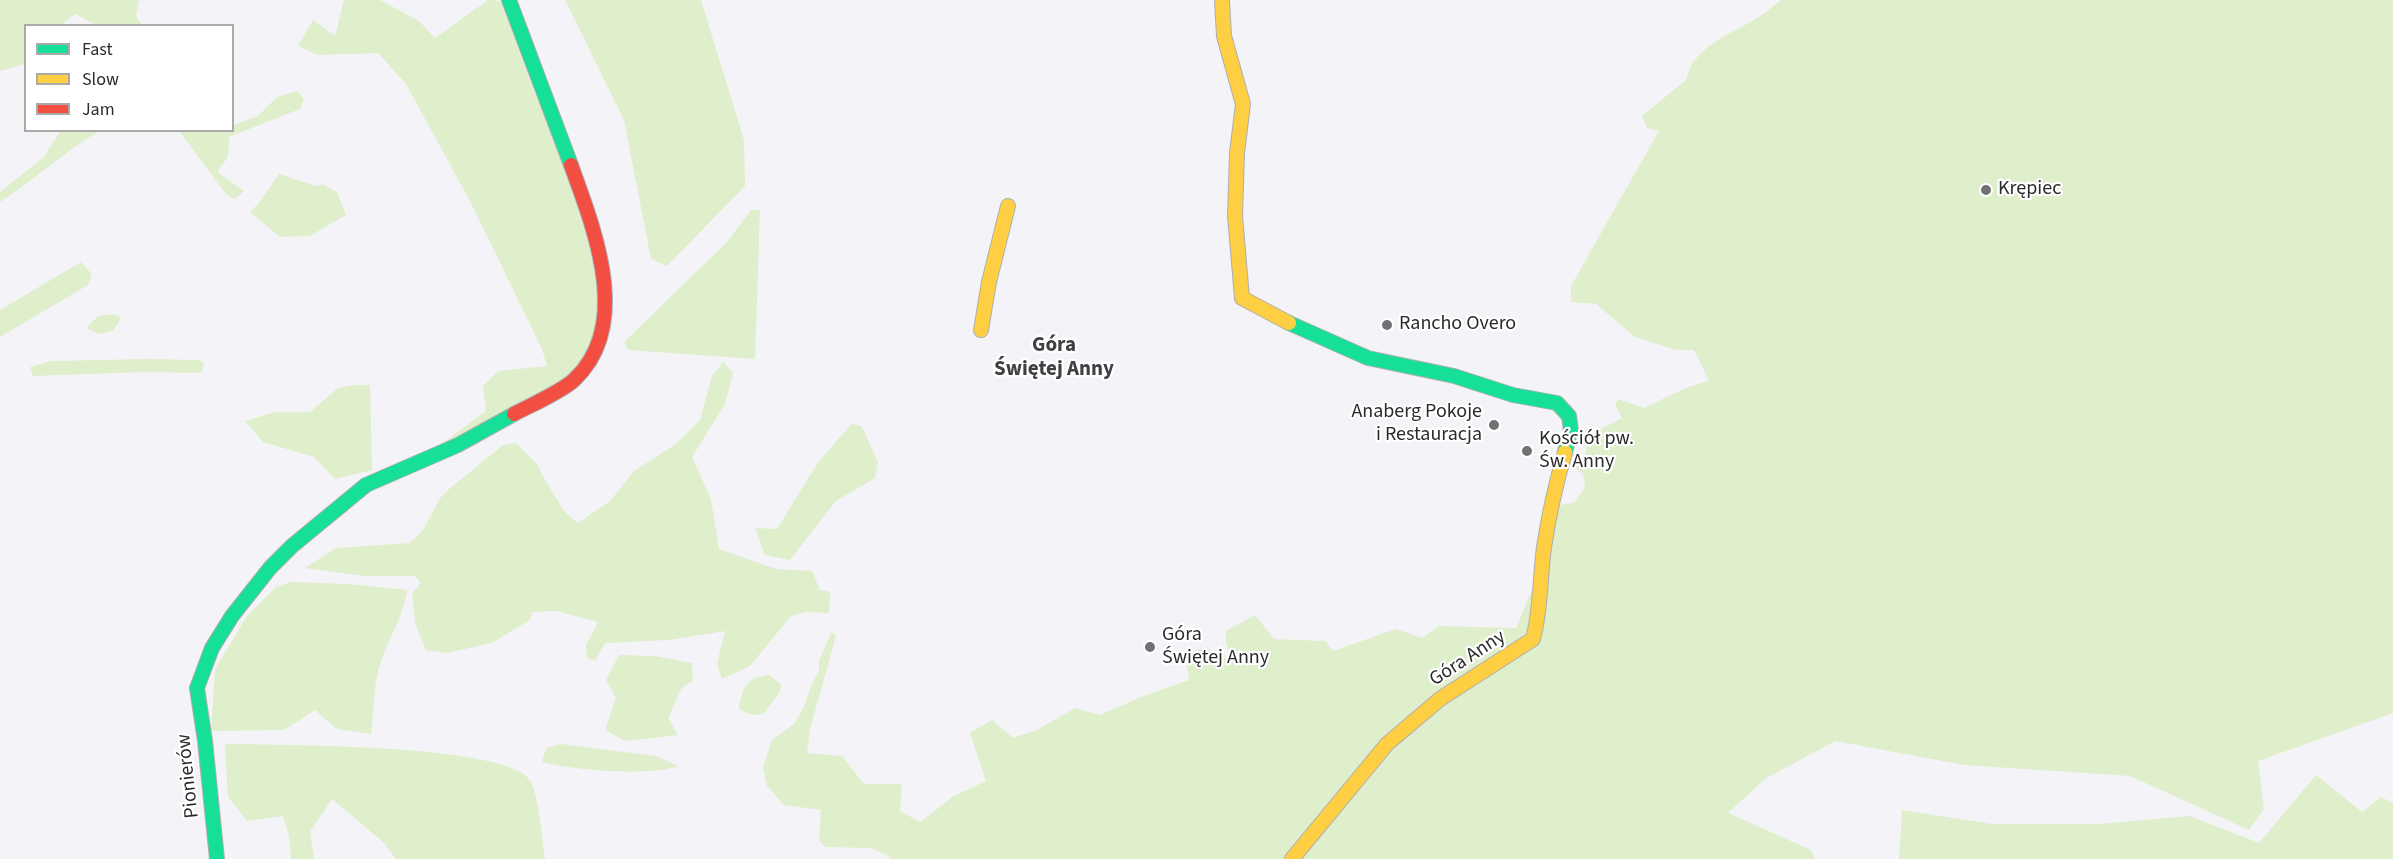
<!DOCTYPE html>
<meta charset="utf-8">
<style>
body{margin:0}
#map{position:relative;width:2393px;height:859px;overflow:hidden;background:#f4f4f8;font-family:"Source Sans 3",sans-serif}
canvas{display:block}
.legend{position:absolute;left:24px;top:24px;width:210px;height:108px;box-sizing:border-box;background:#fff;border:2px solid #aaaaab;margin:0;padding:8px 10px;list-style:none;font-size:18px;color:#2b2b2d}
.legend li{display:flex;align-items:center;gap:12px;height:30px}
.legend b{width:30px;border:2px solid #aaaaab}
</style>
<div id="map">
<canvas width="2393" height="859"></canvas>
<ul class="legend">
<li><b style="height:8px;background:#16e098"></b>Fast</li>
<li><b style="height:8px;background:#ffcf43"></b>Slow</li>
<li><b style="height:8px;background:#f24e42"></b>Jam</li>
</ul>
</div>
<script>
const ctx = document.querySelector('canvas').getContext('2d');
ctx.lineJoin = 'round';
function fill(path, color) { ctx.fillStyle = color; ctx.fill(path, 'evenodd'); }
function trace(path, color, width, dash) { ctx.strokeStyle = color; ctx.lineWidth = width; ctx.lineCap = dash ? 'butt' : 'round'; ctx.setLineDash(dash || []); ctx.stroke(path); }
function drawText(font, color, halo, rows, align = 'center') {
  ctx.font = font + ' "Source Sans 3",sans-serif'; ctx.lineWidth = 4.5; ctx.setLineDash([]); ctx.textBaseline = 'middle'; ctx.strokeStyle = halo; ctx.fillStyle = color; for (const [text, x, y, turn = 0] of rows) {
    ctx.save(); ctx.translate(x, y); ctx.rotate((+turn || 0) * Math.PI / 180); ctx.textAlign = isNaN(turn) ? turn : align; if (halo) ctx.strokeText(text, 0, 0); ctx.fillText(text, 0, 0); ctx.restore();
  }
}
const green = new Path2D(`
 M0,0h139l-3,16 6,9h-46l-21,-11 -14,11 -35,1 -1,38 -25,7z
 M344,0h36l39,21 16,17 53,-38 13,1 33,90 24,56 26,80 18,69 -3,35 -26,43 -131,75 -2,-4 46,-34 -3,-25 15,-15 49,-5 -5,-17 -72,-148 -64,-117 -28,-31 -61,2 -19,-9 15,-26 22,16z
 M565,0h136l43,140 1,46 -78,80 -16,-7 -27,-139z
 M1781,0h612v713l-135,48 6,48 -15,21 -119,-54 -166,-11 -129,-24 -70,38 -37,34 83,37 4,9h-927l2,-2 -19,-9 -46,-1 -6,-7 2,-30 -37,-5 -17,-19 -4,-19 9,-27 22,-16 10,-17 7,-21 8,-15v-11l13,-28 4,4 -26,93 -3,24 35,3 22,28h38l-2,27 20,11 34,-26 32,-15 -16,-48 22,-13 21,18 24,-8 38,-22 25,7 41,-18 48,-17 -3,-23 10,-7 13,-3 2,12 20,-2 -5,-15v-11l29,-16 19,24 51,2 8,10 63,-22 26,9 17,-12 77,2 21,-50 19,-72 19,-4 10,-15 -2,-13 -13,-9 4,-13 11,9 3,-25 34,-18 -7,-13 3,-6 26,9 44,-21 21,-6 -15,-31h-18l-41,-13 -39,-33 -25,-2v-16l88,-155 -12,-3 -5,-12 45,-37c3,-30 45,-46 67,-59 10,-6 18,-13 27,-20z
 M298,91l6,8 -4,10 -71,28 -1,20 -11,15 27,19 -9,8 -9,-5 -47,-63 53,-1 1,-5 25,-9 19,-19z
 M60,131h39c-35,21 -65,49 -99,71v-10l44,-35z
 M279,174l37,12 8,-1 13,7 9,23 -36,21 -30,1 -30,-25 8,-8z
 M751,210h9l-5,149 -127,-9 -4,-8 103,-100z
 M81,262l11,12 -4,11 -88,52v-27z
 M114,314l7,4 -8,13 -15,3 -12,-6 12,-12z
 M148,359l51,1 5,3 -2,10 -58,-1 -111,4 -3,-9 21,-6z
 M723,362l10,11 -8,31 -33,53 19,42 8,50 57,20 36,2 8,19 10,2 -1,21 -22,-1 -16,4 -41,50 -28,13 -5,-15 8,-33 -56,9 -64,3 -10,18 -8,-3 -1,-13 12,-23 -42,-11 -24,1 -2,8 -38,23 -45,10 -21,-3 -11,-27 -3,-30 9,-10 -6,-7h-51l-59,-8 31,-20 74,-5 13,-13 17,-32 9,-9 54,-44 13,-2 22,22 3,8 23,38 14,12 32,-22 24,-30 42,-27 24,-24 12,-44z
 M354,385h16l2,85 -37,9 -21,-22 -51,-15 -18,-21 30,-9h35l28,-24z
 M852,423l10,4 16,35 -3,16 -39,23 -46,59 -25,-5 -10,-27 22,1 40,-65z
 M291,582l58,2 58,6c-3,26 -19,49 -27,74 -7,22 -6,48 -9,70l-34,-5 -22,-19 -31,20 -73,1 4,-62 32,-53 29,-29z
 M619,655l36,1 37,7 1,17 -12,9 -13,29 10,17 -53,6 -20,-11 11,-32 -10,-18z
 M769,675l12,9 -1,8 -17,22 -11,1 -13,-6c3,-22 7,-31 30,-34z
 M225,744c50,1 278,0 304,35 10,13 13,62 16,80h-149l-13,-17 -51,-43 -22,33 4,27h-23l-2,-23 -6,-20 -36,5 -19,-24z
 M561,744l95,12 22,10c-30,11 -104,4 -136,-4l4,-14z
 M2316,775l46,37 19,-15 12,6v56h-494l3,-49 90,14h107l91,-8 69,27z`);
const fast = new Path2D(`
 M509,0l62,165
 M1289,323l79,35 86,18 59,19 44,8 12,13 2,15 -6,21
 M217,859l-12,-118 -8,-53 15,-40 20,-32 38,-48 22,-22 74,-61 92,-40 56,-31`);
const slow = new Path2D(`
 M1222,0l2,36 19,68 -6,49 -2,63 7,82 47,25
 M981,330l8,-48 19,-76
 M1292,859l95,-115 53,-45 93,-60c8,-30 7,-61 11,-92 5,-32 12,-64 21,-95`);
const jam = new Path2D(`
 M514,414c17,-9 47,-22 60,-34 59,-55 20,-151 -3,-215`);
const markers = [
 [1986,190,6,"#717174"],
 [1387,325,6,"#717174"],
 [1494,425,6,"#717174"],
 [1527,451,6,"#717174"],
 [1150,647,6,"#717174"]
];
const poiNames = [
 ["Krępiec",1998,190],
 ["Rancho Overo",1399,325],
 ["Anaberg Pokoje",1482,413,"right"],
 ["i Restauracja",1482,436,"right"],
 ["Kościół pw.",1539,440],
 ["Św. Anny",1539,463],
 ["Góra",1162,636],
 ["Świętej Anny",1162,659]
];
const streetNames = [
 ["Góra Anny",1468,659,-33],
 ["Pionierów",189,776,-96]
];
const neighbourhoodNames = [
 ["Góra",1054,346],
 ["Świętej Anny",1054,370]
];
fill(green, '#dfeecb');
trace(fast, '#aeaeb0', 16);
trace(slow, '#aeaeb0', 16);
trace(jam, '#aeaeb0', 16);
trace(fast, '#16e098', 14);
trace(slow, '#ffcf43', 14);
trace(jam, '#f24e42', 14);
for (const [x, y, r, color] of markers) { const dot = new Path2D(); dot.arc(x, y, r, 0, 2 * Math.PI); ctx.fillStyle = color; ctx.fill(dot); trace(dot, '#fff', 2); }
drawText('20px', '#2b2b2d', '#fff', poiNames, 'left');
drawText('20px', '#2b2b2d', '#fff', streetNames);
drawText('bold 21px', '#3f3f44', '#fff', neighbourhoodNames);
</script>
